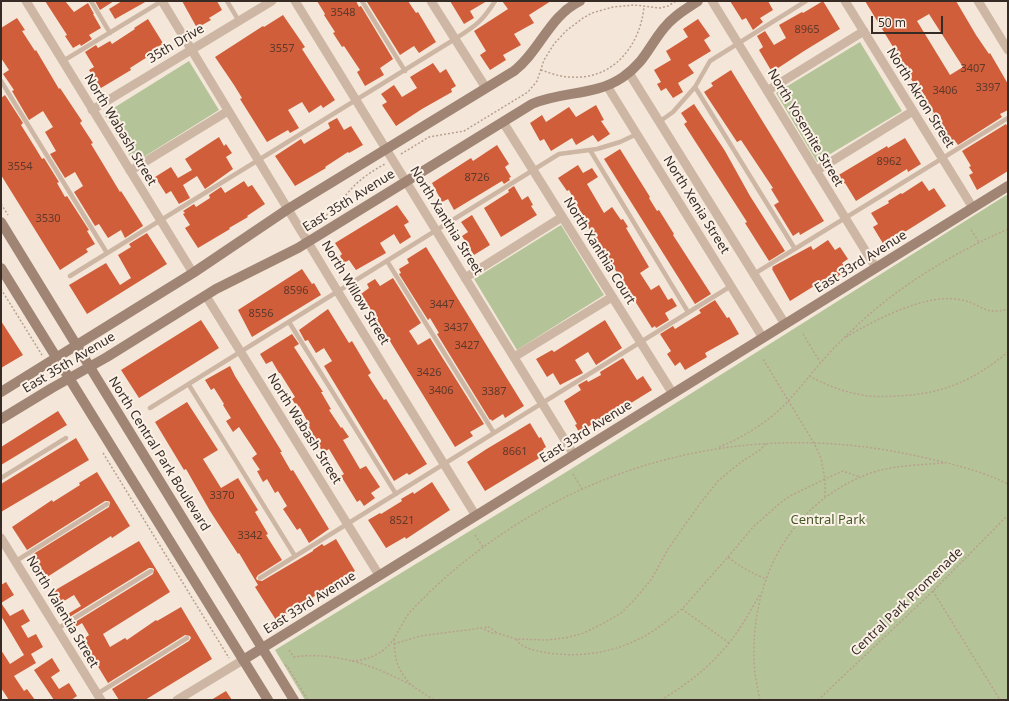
<!DOCTYPE html>
<style>
body{margin:0}
#map{position:relative;width:1009px;height:701px;overflow:hidden;background:#f4e7d9;font-family:"Noto Sans",sans-serif}
canvas{display:block}
.frame{position:absolute;inset:0;border:2px solid #372b26;pointer-events:none}
.scale{position:absolute;left:871px;top:16px;width:72px;height:18px;box-sizing:border-box;border:2px solid #372b26;border-top:0;padding-left:5px;font-size:12px;line-height:14px;white-space:nowrap;color:#372b26;-webkit-text-stroke:3px #fbf1e6;paint-order:stroke}
</style>
<div id="map">
<canvas width="1009" height="701"></canvas>
<div class="frame"></div>
<div class="scale">50 m</div>
</div>
<script>
const ctx = document.querySelector('canvas').getContext('2d');
ctx.lineJoin = 'round';
function fill(path, color) { ctx.fillStyle = color; ctx.fill(path, 'evenodd'); }
function trace(path, color, width, dash) { ctx.strokeStyle = color; ctx.lineWidth = width; ctx.lineCap = dash ? 'butt' : 'round'; ctx.setLineDash(dash || []); ctx.stroke(path); }
function drawText(font, color, halo, rows, align = 'center') {
  ctx.font = font + ' "Noto Sans",sans-serif'; ctx.lineWidth = 4; ctx.setLineDash([]); ctx.textBaseline = 'middle'; ctx.strokeStyle = halo; ctx.fillStyle = color; for (const [text, x, y, turn = 0] of rows) {
    ctx.save(); ctx.translate(x, y); ctx.rotate((+turn || 0) * Math.PI / 180); ctx.textAlign = isNaN(turn) ? turn : align; if (halo) ctx.strokeText(text, 0, 0); ctx.fillText(text, 0, 0); ctx.restore();
  }
}
const green = new Path2D(`
 M860,42l42,69 -85,51 -41,-69z
 M189,61l30,49 -85,53 -30,-49z
 M1008,194v506h-703l-30,-50 288,-176z
 M561,225l43,70 -87,55 -43,-71z`);
const building = new Path2D(`
 M45,1h20l9,11 14,-9 6,11h-1l8,14 -12,7 3,4 -11,7 -1,-2 -7,4 -8,-12 2,-1z
 M95,1h19l-14,9z
 M122,1h25l-32,18 -6,-10z
 M182,1h35l5,9 -13,8 2,2 -14,8z
 M317,1h39l3,6 2,-1 32,53 -13,9 4,7 -19,11 -8,-14 3,-2 -16,-24 -2,1 -9,-14 2,-1 -11,-17 1,-1z
 M369,1h39l8,12 2,-1 18,30 -17,11 -5,-7 -14,9 -33,-53z
 M450,1h37l-17,10 4,7 -10,6z
 M502,1h49l-22,14 5,8 -20,11 7,11 -18,10 3,5 -16,10 -10,-15 6,-4 -12,-20 34,-22z
 M730,1h38l5,9 -13,8 3,4 -10,8 -7,-12 -4,2z
 M823,1l17,28 -36,22 -32,21 -13,-22 4,-3 -6,-11 8,-5 9,14 12,-7 -7,-13 23,-13 1,1z
 M865,1h91l20,34 13,19 1,-1 18,31v26l-8,4 2,3 -44,28 -2,-3 -6,4 -18,-32 2,-1 -15,-24 -1,1 -7,-11 1,-1zM929,14l34,53 -13,8 -33,-54z
 M283,15l22,32 -3,2 33,51 -12,8 -2,-3 -12,8 -7,-11 -14,8 11,18 -9,5 -2,-3 -21,12 -27,-43 2,-1 -8,-13 -19,-28 48,-31 1,1z
 M17,18l8,12 -3,1 13,20 1,-1 23,39 1,-1 22,33 -2,2 13,20 -2,1 29,48 1,-1 21,33 1,2 -18,12 -4,-8 -13,8 -9,-14 -4,2 -21,-34 9,-6 -8,-14 -10,6 -15,-24 6,-3 -11,-19 8,-5 -10,-16 -14,9 -17,-29 2,-1 -11,-16 6,-4 -8,-12v-30z
 M148,19l18,29 -13,8 -1,-2 -22,14 1,2 -30,18 -12,-18 5,-3 -9,-15 11,-7 2,3 12,-7 2,3 23,-15 -1,-1z
 M698,19l12,17 -6,4 7,11 -23,14 6,8 -16,10 5,9 -10,6 -7,-10 -5,3 -4,-7 4,-2 -7,-12 17,-10 -5,-9 22,-14 -5,-8z
 M433,63l7,10 6,-4 10,17 -5,3 1,3 -30,17 -26,17 -14,-21 5,-3 -6,-8 13,-9 8,12 15,-9 -7,-11z
 M731,70l93,151 -24,14 -1,-3 -6,4 -19,-31 5,-3 -8,-13 2,-1 -32,-48 -4,2 -33,-50 9,-6 -2,-3z
 M5,95l18,28 -2,2 15,24 6,10 2,-1 15,24 -2,1 8,14 2,-1 22,34 -2,1 8,13 -9,5 2,3 -28,18 -59,-95v-77z
 M694,104l31,47 25,45 35,55 -16,10 -24,-38 2,-1 -63,-98 3,-2 -6,-9z
 M596,105l8,15 -3,1 9,13 -12,8 -5,-7 -17,10 -4,-7 -21,13 -7,-12 -4,2 -10,-18 12,-8 4,7 23,-15 7,10z
 M337,118l7,12 7,-4 12,19 -14,8 -1,-1 -23,15 1,1 -31,18 -20,-30 26,-17 3,5 26,-16 -2,-5z
 M1006,124l2,3v44l-31,19 -8,-15 4,-2 -4,-6 2,-1 -9,-15z
 M219,137l5,9 2,-2 6,9 -6,4 7,12 -28,20 -8,-13 -14,9 7,13 -11,6 -8,-13 -5,3 -11,-17 16,-10 7,11 14,-8 -7,-11z
 M905,138l16,26 -13,8 -1,-3 -51,32 -11,-18 -3,2 -5,-9 50,-30 1,2z
 M497,145l12,19 -4,3 6,10 -2,1 1,2 -6,4 -2,-3 -48,29 -6,-11 -6,3 -10,-19 39,-25 2,3z
 M620,149l30,48 -1,1 8,13 2,-1 15,24 -1,1 38,59 -16,10 -91,-145z
 M578,165l5,8 9,-5 6,9 -11,7 17,29 8,-6 9,13 2,-1 5,8 -2,1 23,39 -9,6 11,17 8,-5 9,15 4,-2 5,8 -12,7 4,7 -13,8 -1,-2 -3,2 -70,-111 1,-1 -14,-26 -2,1 -9,-13z
 M244,181l4,6 4,-2 13,19 -18,12 1,1 -19,11 1,1 -32,19 -13,-20 5,-3 -7,-11 2,-1 -2,-2 11,-7 2,3 14,-9 -1,-3 12,-8 4,6z
 M922,181l7,10 5,-3 12,18 -62,39 -11,-18 5,-3 -7,-11 18,-10 -1,-2 13,-8 1,1z
 M514,186l8,14 6,-4 5,9 -2,1 6,9 -36,22 -17,-29 25,-16 -1,-2z
 M397,205l12,17 -5,3 7,12 -11,7 -6,-10 -14,9 6,10 -30,17 -7,-10 -5,3 -4,-7 2,-2 -7,-11z
 M472,215l18,30 -16,10 -12,-19 6,-4 -7,-10z
 M147,233l20,31 -80,50 -18,-29 37,-22 14,22 11,-7 -13,-23 13,-8 -2,-3z
 M828,240l7,10 5,-3 8,12 -6,4 5,7 -10,7 -2,-4 -45,28 -18,-32 1,-1 -1,-1 39,-21 2,4z
 M426,247l98,159 -19,12 -2,-4 -11,7 -1,-2 -1,1 -53,-86 2,-1 -9,-15 -2,2 -29,-46 2,-1 -2,-4 10,-6 -2,-4z
 M302,269l10,15 2,-1 7,12 -69,42 -14,-27z
 M393,278l28,45 -12,8 9,14 12,-7 54,86 -14,8 3,4 -18,11 -94,-153 8,-6 -2,-4 8,-5 5,7z
 M715,300l12,18 2,-1 10,17 -34,19 2,4 -22,13 -5,-8 -5,4 -8,-12 4,-3 -11,-17 13,-8 2,3 26,-16 -2,-3z
 M328,309l21,34 3,-2 19,32 -3,2 16,25 2,-1 41,65 -18,11 -2,-2 -13,8 -70,-115 8,-5 -8,-13 -8,5 -8,-13 -3,1 -6,-11z
 M201,320l18,28 -80,50 -18,-28z
 M605,320l17,28 -26,17 -8,-13 -13,8 8,13 -23,12 -7,-12 -6,4 -11,-18 16,-9 2,2z
 M1,321l22,34 -22,13z
 M292,334l7,10 -5,3 29,45h-2l10,17 -2,1 12,18 1,-1 7,10 -6,3 17,29 6,-3 14,21 -9,6 4,5 -11,8 -4,-6 -3,2 -16,-26 3,-2 -15,-25 -6,4 -14,-26 1,-1 -11,-20 -2,1 -5,-8 3,-2 -15,-24h-1l-7,-12 -6,3 -6,-10z
 M623,358l14,22 6,-4 9,14 -50,31 -1,-2 -22,13 -4,-7 2,-1 -13,-23 17,-11 -3,-5 9,-5 1,2 13,-7 -1,-3z
 M230,366l5,10 47,76h-2l11,19 2,-1 36,59 -20,14 -9,-15 -3,2 -14,-21 4,-3 -9,-15 -3,2 -8,-14 -4,3 -6,-11 3,-1 -8,-12 5,-4 -18,-27 -6,5 -7,-11 5,-3 -8,-13 1,-1 -10,-16 -3,2 -6,-10z
 M187,402l31,48 -15,9 18,29 17,-10 20,32 -3,2 13,22 -2,1 16,25 -24,15 -2,3 1,2 5,1 51,-30v-1l9,-6 2,2 12,-7 19,32 -79,49 -21,-33 3,-2 -19,-32 -1,1 -28,-43 -24,-42 -2,1 -29,-48z
 M58,411l9,14 -66,40v-18z
 M530,423l9,15 2,-1 5,10 -3,2 3,5 -61,37 -18,-29 18,-12z
 M76,438l13,22 -88,52v-28z
 M97,472l33,54 -18,12 -1,-2 -67,43 -14,-23 79,-49 1,-5 -2,-1h-3l-78,49 -15,-23 40,-27 1,2 27,-17 -1,-2z
 M432,482l18,28 -44,29 -1,-2 -19,11 -18,-28 12,-7 1,1 21,-13 -1,-2 12,-7 1,2z
 M139,541l31,51 -67,42 7,13 15,-9 2,2 29,-20 1,1 24,-14 31,52 -67,41h-26l-7,-11 77,-48 2,-3 -1,-2 -5,-1 -77,48 -26,-43 7,-5 -7,-12 -8,5 -2,-4 81,-50 1,-5 -2,-1h-3l-81,50 -2,-3 15,-9 -7,-11 -15,9 -7,-12z
 M6,582l8,13 -13,8 9,13 13,-7 7,12 -9,5 7,12 8,-4 7,13 -12,7 5,9 -22,13 10,15 3,-2 8,11h-26l-8,-12v-38l9,14 14,-9 -23,-39v-31z
 M52,658l8,13 -9,6 8,12 10,-6 8,13 -6,4h-17l-20,-30z
 M226,691l6,9h-21z`);
const path = new Path2D(`
 M541,70c9,3 19,7 30,7 42,3 69,-31 73,-70
 M401,154l28,-17 35,-6 64,-39 9,-11 7,-21 10,-16 12,-13 17,-13 9,-5 21,-6 21,-2 26,3 8,-2 8,-5
 M1,204l7,11
 M310,227c18,-10 30,-26 44,-41 9,-9 20,-16 31,-22
 M971,230l8,12
 M1,289l41,66
 M803,334l17,28
 M846,337c29,-17 81,-45 116,-37 20,4 22,16 46,9
 M809,376c16,8 31,15 49,18 12,3 26,3 39,2 46,-2 76,-15 111,-44
 M719,447c25,-10 51,-26 70,-47 18,-20 34,-42 54,-61 47,-48 104,-83 165,-110
 M103,453l126,205
 M573,474l9,15
 M825,497v-18l18,-8 17,6
 M475,535l8,12
 M728,557l25,-30 27,-24 10,-7 35,-17 -4,-21 -7,-15 -51,-84
 M933,591l67,109
 M485,628l2,-2 7,4 3,3
 M394,639c1,23 3,30 18,47
 M516,639c5,9 17,11 27,13 32,6 66,2 96,-13 15,-7 29,-19 43,-30
 M729,643l-47,-34 46,-52c12,10 24,16 38,22
 M394,644l26,-8 61,-8 11,5h5l19,6 30,1 19,-2 19,-5 18,-9 19,-11 14,-14 16,-19 17,-31 31,-44 19,-24 23,-19 19,-12 6,-6
 M289,650l5,7c41,-6 81,9 117,28 8,5 15,10 23,15
 M352,661c16,-1 31,-7 41,-21 6,-9 10,-19 17,-28 17,-18 35,-35 54,-50 129,-104 291,-142 453,-106 31,7 63,14 91,28
 M285,665l2,1 21,34
 M661,700c23,-14 45,-30 62,-50 15,-16 26,-37 37,-56
 M760,700c-3,-14 -6,-28 -6,-42 -2,-80 36,-154 114,-184 24,-9 52,-9 78,-11
 M818,700l115,-109 75,-76`);
const lane = new Path2D(`
 M91,1l19,32
 M227,1l12,20
 M362,1l43,70
 M63,61l99,-60
 M1,81l106,172
 M695,87l100,162
 M659,122l14,-10 22,-25 15,-26 96,-60
 M590,150l98,162
 M387,261l107,172
 M754,274l254,-156
 M70,276l385,-237c20,-13 27,-17 40,-38
 M289,322l107,172
 M189,385l106,171
 M150,408l409,-254 38,-5 23,-7 17,-8
 M1,478l65,-40
 M16,561l91,-57
 M260,578l471,-292
 M57,629l94,-58
 M97,694l90,-56`);
const street = new Path2D(`
 M26,1l167,272
 M162,1l176,291 138,224
 M295,1l279,454
 M431,1l55,87
 M712,1l164,267
 M845,1l128,207
 M978,1l30,49
 M629,73l156,251
 M607,86l156,252
 M767,91l97,-60
 M92,110l180,-109
 M503,122l170,272
 M130,171l98,-60
 M816,171l97,-60
 M465,278l97,-61
 M206,296l173,279
 M514,357l98,-60
 M1,538l100,162
 M177,700l66,-40`);
const secondary = new Path2D(`
 M1,222l293,478
 M1,268l267,432
 M1,392l192,-119 95,-64 226,-138c26,-20 35,-55 66,-70
 M1,419l51,-31 55,-31 109,-68 82,-41 234,-144c30,-13 64,-8 91,-27 22,-15 26,-31 41,-49 9,-12 22,-19 34,-27
 M243,660l765,-474`);
const numberNames = [
 ["3548",343,13],
 ["8965",807,30],
 ["3557",282,49],
 ["3407",973,69],
 ["3397",988,88],
 ["3406",945,91],
 ["8962",889,162],
 ["3554",20,167],
 ["8726",477,178],
 ["3530",48,219],
 ["8596",296,291],
 ["3447",442,305],
 ["8556",261,314],
 ["3437",456,328],
 ["3427",467,346],
 ["3426",429,373],
 ["3406",441,391],
 ["3387",494,392],
 ["8661",515,452],
 ["3370",222,496],
 ["8521",402,521],
 ["3342",250,536]
];
const streetNames = [
 ["35th Drive",176,44,-31],
 ["North Akron Street",920,98,58],
 ["North Yosemite Street",805,128,59],
 ["North Wabash Street",120,130,59],
 ["East 35th Avenue",349,201,-32],
 ["North Xenia Street",696,205,58],
 ["North Xanthia Street",446,221,58],
 ["North Xanthia Court",599,251,58],
 ["East 33rd Avenue",861,262,-32],
 ["North Willow Street",355,293,59],
 ["East 35th Avenue",69,363,-31],
 ["North Wabash Street",304,429,58],
 ["East 33rd Avenue",586,432,-32],
 ["North Central Park Boulevard",159,454,58],
 ["Central Park Promenade",907,602,-44],
 ["East 33rd Avenue",310,603,-32],
 ["North Valentia Street",62,612,59]
];
const parkNames = [
 ["Central Park",828,520]
];
fill(green, '#b5c498');
fill(building, '#d15e3a');
trace(path, '#b9a08e', 1.5, [2, 2]);
trace(lane, '#cdb6a4', 4.5);
trace(street, '#cdb6a4', 9);
trace(secondary, '#a08575', 10);
drawText('11px', '#5e382b', null, numberNames);
drawText('13px', '#372b26', '#fbf1e6', streetNames);
drawText('13px', '#465828', '#fbf1e6', parkNames);
</script>
